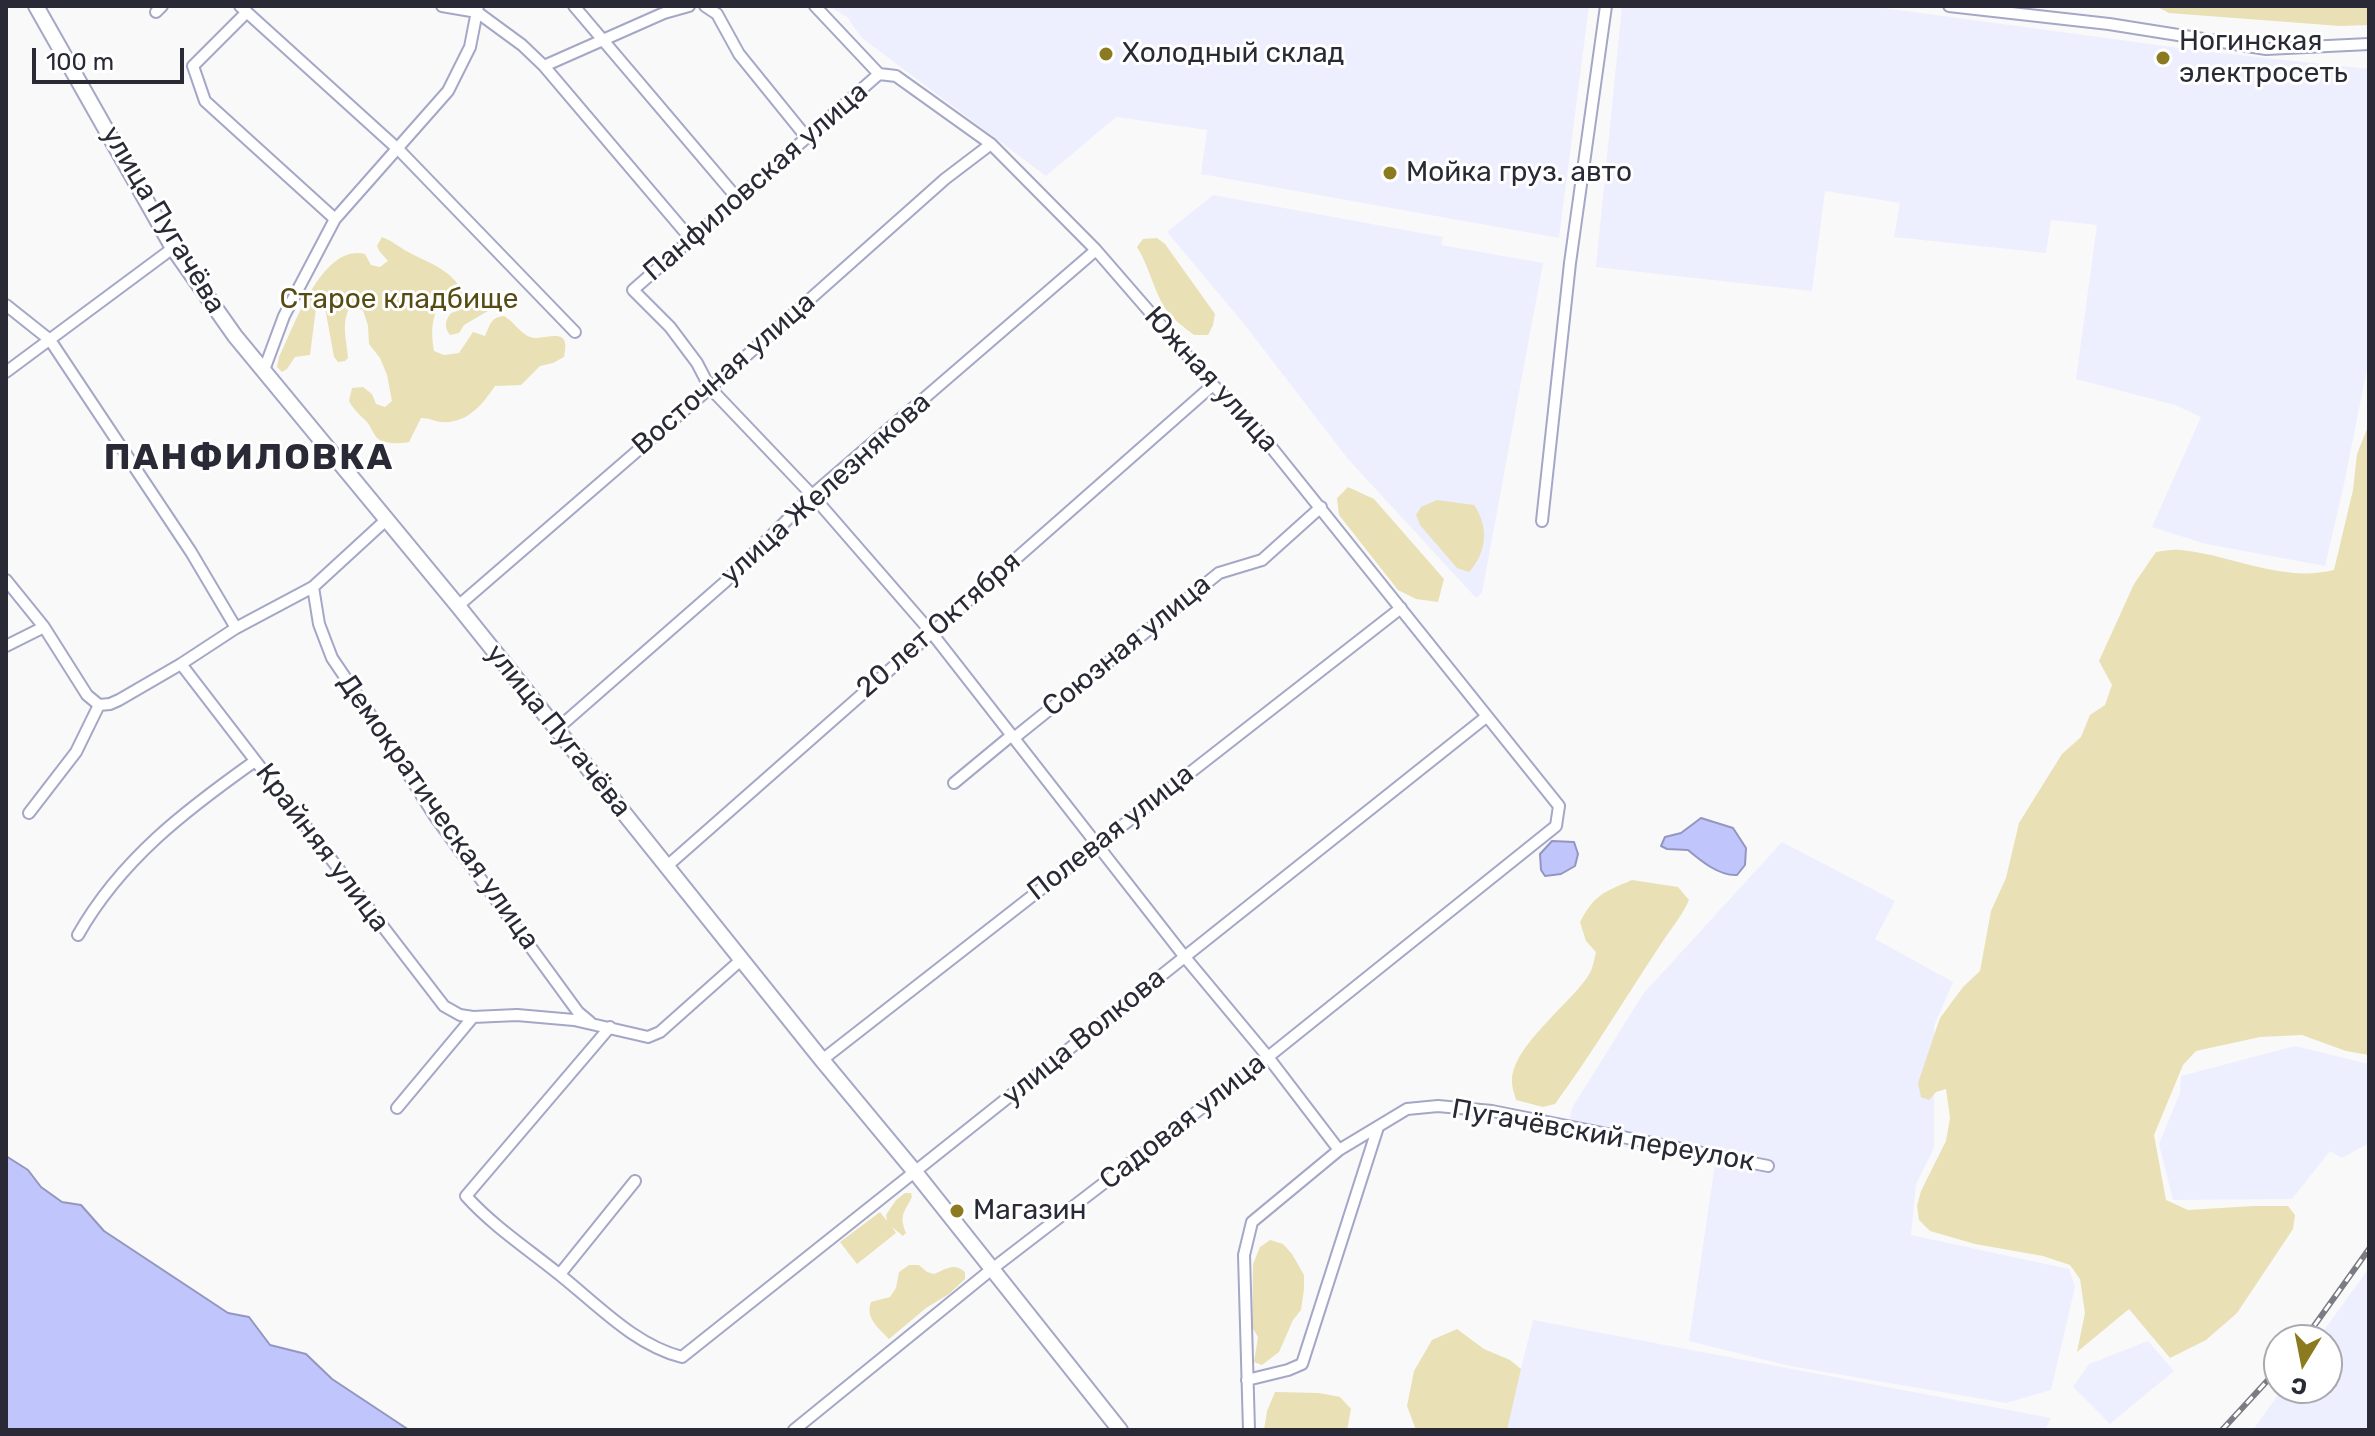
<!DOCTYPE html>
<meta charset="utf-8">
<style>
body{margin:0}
#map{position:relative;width:2375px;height:1436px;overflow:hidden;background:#f9f9f9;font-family:Rubik,sans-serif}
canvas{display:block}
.frame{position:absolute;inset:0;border:8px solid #292a36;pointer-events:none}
.north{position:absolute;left:2263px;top:1324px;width:80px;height:80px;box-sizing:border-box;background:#fff;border:2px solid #a9aaaf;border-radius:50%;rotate:190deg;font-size:22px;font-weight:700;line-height:32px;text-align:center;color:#292a36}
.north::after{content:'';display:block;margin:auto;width:28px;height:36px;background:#8b7a1f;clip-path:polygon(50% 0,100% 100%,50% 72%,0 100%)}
.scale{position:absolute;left:32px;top:48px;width:152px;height:36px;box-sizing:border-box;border:4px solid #292a36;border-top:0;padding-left:10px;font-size:24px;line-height:28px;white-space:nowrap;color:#292a36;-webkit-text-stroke:6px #fff;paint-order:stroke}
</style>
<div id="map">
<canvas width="2375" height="1436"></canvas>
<div class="frame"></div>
<div class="north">С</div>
<div class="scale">100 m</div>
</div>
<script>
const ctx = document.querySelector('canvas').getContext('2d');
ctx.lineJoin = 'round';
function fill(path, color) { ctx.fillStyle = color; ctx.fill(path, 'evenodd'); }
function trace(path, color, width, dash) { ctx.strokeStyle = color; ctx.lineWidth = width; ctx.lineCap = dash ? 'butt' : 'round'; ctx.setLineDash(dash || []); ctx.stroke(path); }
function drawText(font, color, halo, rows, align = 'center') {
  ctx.font = font + ' Rubik,sans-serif'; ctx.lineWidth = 6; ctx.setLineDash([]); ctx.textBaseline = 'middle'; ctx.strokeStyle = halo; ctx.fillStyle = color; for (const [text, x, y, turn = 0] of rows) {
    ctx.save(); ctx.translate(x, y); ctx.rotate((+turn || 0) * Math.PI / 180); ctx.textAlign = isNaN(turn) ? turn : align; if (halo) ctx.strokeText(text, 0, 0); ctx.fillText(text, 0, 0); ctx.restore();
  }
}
const built = new Path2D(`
 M829,6h760l-30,232 -358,-64 6,-44 -91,-13 -70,59 -184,-138 -15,-21z
 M1622,6h247l333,45 167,18v290l-25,125 -19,82 -119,-22 -54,-17 49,-110 -26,-12 -99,-26 21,-154 -46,-5 -5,33 -152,-16 6,-34 -75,-12 -13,100 -216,-24z
 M1213,195l230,42 -2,8 102,18 -61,330 -6,5 -128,-139 -104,-135 -77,-92z
 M1782,842l113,59 -20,38 78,43 -19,44v122l-18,36 -5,51 158,34 6,18 -24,103 -45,13 -216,-37 -101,-25 26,-177 -149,-28 6,-28 71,-114z
 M2295,1046l74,18v79l-27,15 -12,-7 -38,48 -119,1 -14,-56 21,-51 1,-17z
 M2369,1268v162h-116l30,-42h44v-48h-10z
 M1533,1320l518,98 -6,12h-539z
 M2148,1341l26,30 -64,53 -37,-37 16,-23z`);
const green = new Path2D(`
 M2156,6h213v19l-29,1 -171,-13z
 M382,237c11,4 18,11 28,16 21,11 45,18 54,43l-4,3h-8l-12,4c-9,16 -9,30 -6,48l10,4 15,-2 14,-21 12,4c5,-11 6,-19 19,-20 9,5 16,17 26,21 14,5 42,-14 34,20l-11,6 -13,3 -19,19 -26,1c-13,19 -28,38 -54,36 -7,-1 -12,-4 -20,-4l-12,24c-7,2 -26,2 -32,-4 -4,-4 -6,-12 -11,-17 -7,-7 -12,-11 -17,-20l3,-13 11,-1 9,7 4,10 9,3 7,-6 -5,-26 -7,-17 -11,-14 -1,-18 -5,-16 -8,-2 -6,1c-8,15 -2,33 -1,49l-3,3 -7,1 -4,-5 -10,-55 -7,-2 -7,55 -15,2 -8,12 -5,3 -5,-5 2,-10c15,-30 43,-114 86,-103l6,11 9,2 8,-6 -8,-9 -3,-6z
 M1157,238l8,6 50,70 -2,11 -5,10h-14c-10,-8 -22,-16 -29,-27 -12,-19 -16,-42 -28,-61l6,-8z
 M487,299l5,4 1,5 -29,17 -5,8 -9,2c-6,-7 -5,-15 1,-22 13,-3 22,-12 36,-14z
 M2369,424v631l-23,-4 -44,-16 -42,2 -64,14 -13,14 -29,70 12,65 22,10 66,-4h34l7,9 -2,14 -56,84 -31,27 -36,18 -41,-49 -52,43 8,-39 -5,-34 -10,-14 -27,-9 -68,-12 -45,-13 -11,-11 -2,-14 4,-15 25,-50 4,-23 -4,-29 -10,3 -7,8 -8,-3 -3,-14 22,-65 23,-31 17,-16 11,-60 15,-33 13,-55 43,-69 19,-17 9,-22 15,-10 7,-20 -13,-24 35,-77 22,-32c8,-1 17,-3 25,-2 51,5 101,33 153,20l19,-80 4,-36z
 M1348,487l26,12 70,80 -6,23 -22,-3 -18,-9 -59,-75 -2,-17z
 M1437,500l37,5c15,21 13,48 -5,67l-12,-4 -37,-43 -4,-10 5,-8z
 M1632,880l46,7 11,13c-8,18 -20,31 -30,47 -35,53 -67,106 -104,157l-12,3 -27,-7c-1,-5 -4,-12 -4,-18 -1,-35 58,-78 76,-106 5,-7 6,-16 8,-24l-10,-11 -6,-19c15,-28 24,-30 52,-42z
 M905,1193h6l1,4c-8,16 -13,18 -6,36l-3,3 -11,-9 4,6 -39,31 -17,-22 40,-30 7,9 -1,-6 10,-15z
 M1270,1240l13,4 9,10 12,21v14l-3,21 -8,10 -14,32 -17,13 -8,-3 4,-25 -6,-10 1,-63 7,-17z
 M909,1265h10l8,7 7,2c12,-5 20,-12 31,-2v7l-16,15 -23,14 -37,31c-10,-11 -24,-20 -18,-37l19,-5 6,-9 3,-16z
 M1457,1329l27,20 26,11 11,9 -14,61h-91l-9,-24 7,-35 18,-31z
 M1275,1392l44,1 21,4 11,12 -4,21h-83l3,-19z`);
const water = new Path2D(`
 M1701,818l32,10 13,20 -1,17 -8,10c-18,1 -36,-14 -49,-25l-21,-1 -6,-3 4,-9 16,-4z
 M1552,841l22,1 4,12 -3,12 -14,8 -16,2 -4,-6 -1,-16z
 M6,1156l22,14 13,17 21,15 19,3 23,26 124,82 21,4 21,28 36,9 26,25 77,51h-403z`);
const street = new Path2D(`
 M240,6l160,145 175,181
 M442,6l35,6 45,33 22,21 146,172
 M574,6l163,192
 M705,6l12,8 22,40 68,84
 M1949,6l160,18 157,25 103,-5
 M156,12l6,-6
 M247,12l-54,54 12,35 130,118
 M544,66l120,-53 25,-7
 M879,74l-246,216 37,37 27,36 13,25 102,107 119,137 253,324 84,101 71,93
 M6,305l44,35 141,212 45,76
 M264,370l20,-54 51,-97 113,-128 22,-44 8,-41
 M6,372l167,-124
 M1542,521l28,-258 36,-257
 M6,580l38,47 43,68 12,10
 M313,587l6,37 13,34 38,56 64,101 144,197 12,10
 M458,606l252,-218 235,-209 46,-35
 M6,646l38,-19
 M181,664l263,342 16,9 13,2 44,-2 57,5 74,17 12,-5 82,-73
 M99,705l11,-1 9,-4 62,-36 55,-36 77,-41 73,-67
 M557,729l168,-147 87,-87 284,-245
 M1014,738l205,-165 43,-13 59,-53
 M954,783l58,-48
 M29,813l47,-61 23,-47
 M666,867l547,-482
 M78,935c43,-76 108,-125 177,-174
 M610,1027l-144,169c26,29 59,51 89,75 39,30 78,74 127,86l804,-640
 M822,1060l579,-452
 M397,1108l76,-91
 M560,1274l75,-93
 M1247,1380l41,-10 14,-6 76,-237
 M794,1430l198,-161 276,-212 288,-231 3,-20 -300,-374 -46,-47 -117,-135 -105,-106 -95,-68 -17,-2 -64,-68
 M1249,1430l-5,-175 8,-33 87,-72 68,-41 31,-3 54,5 276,55`);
const secondary = new Path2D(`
 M36,6l137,242 62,88 223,270 364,454 93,112 205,258`);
const rail = new Path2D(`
 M2304,1340l65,-91
 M2222,1430l57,-62`);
const markers = [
 [1106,54,8,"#8b7a1f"],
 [2163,58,8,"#8b7a1f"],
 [1390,173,8,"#8b7a1f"],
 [957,1211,8,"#8b7a1f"]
];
const poiNames = [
 ["Ногинская",2179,42],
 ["электросеть",2179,74],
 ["Холодный склад",1122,54],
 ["Мойка груз. авто",1406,173],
 ["Магазин",973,1211]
];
const streetNames = [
 ["Панфиловская улица",756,182,-41],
 ["улица Пугачёва",163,220,59],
 ["Восточная улица",724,374,-41],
 ["Южная улица",1211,380,48],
 ["улица Железнякова",826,489,-42],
 ["20 лет Октября",939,625,-41],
 ["Союзная улица",1127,646,-39],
 ["улица Пугачёва",558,731,51],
 ["Демократическая улица",438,812,55],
 ["Полевая улица",1111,833,-38],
 ["Крайняя улица",322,848,53],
 ["улица Волкова",1084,1037,-39],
 ["Садовая улица",1183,1122,-38],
 ["Пугачёвский переулок",1603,1136,10]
];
const parkNames = [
 ["Старое кладбище",399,300]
];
const districtNames = [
 ["ПАНФИЛОВКА",249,459]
];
fill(built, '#edefff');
fill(green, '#e9e0b5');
fill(water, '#c0c5fb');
trace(water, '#9396c0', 2);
trace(street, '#a4a7c6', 14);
trace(secondary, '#a4a7c6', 18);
trace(street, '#fff', 10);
trace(secondary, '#fff', 14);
trace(rail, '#7b7c83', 6);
trace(rail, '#fff', 3, [9]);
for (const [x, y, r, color] of markers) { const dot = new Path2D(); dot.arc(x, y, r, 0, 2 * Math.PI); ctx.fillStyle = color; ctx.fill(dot); trace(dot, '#fff', 3); }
drawText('28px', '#292a36', '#fff', poiNames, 'left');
drawText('28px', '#292a36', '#fff', streetNames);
drawText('28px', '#564b13', '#fff', parkNames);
ctx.letterSpacing = '2px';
drawText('bold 36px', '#292a36', '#fff', districtNames);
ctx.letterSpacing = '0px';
</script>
